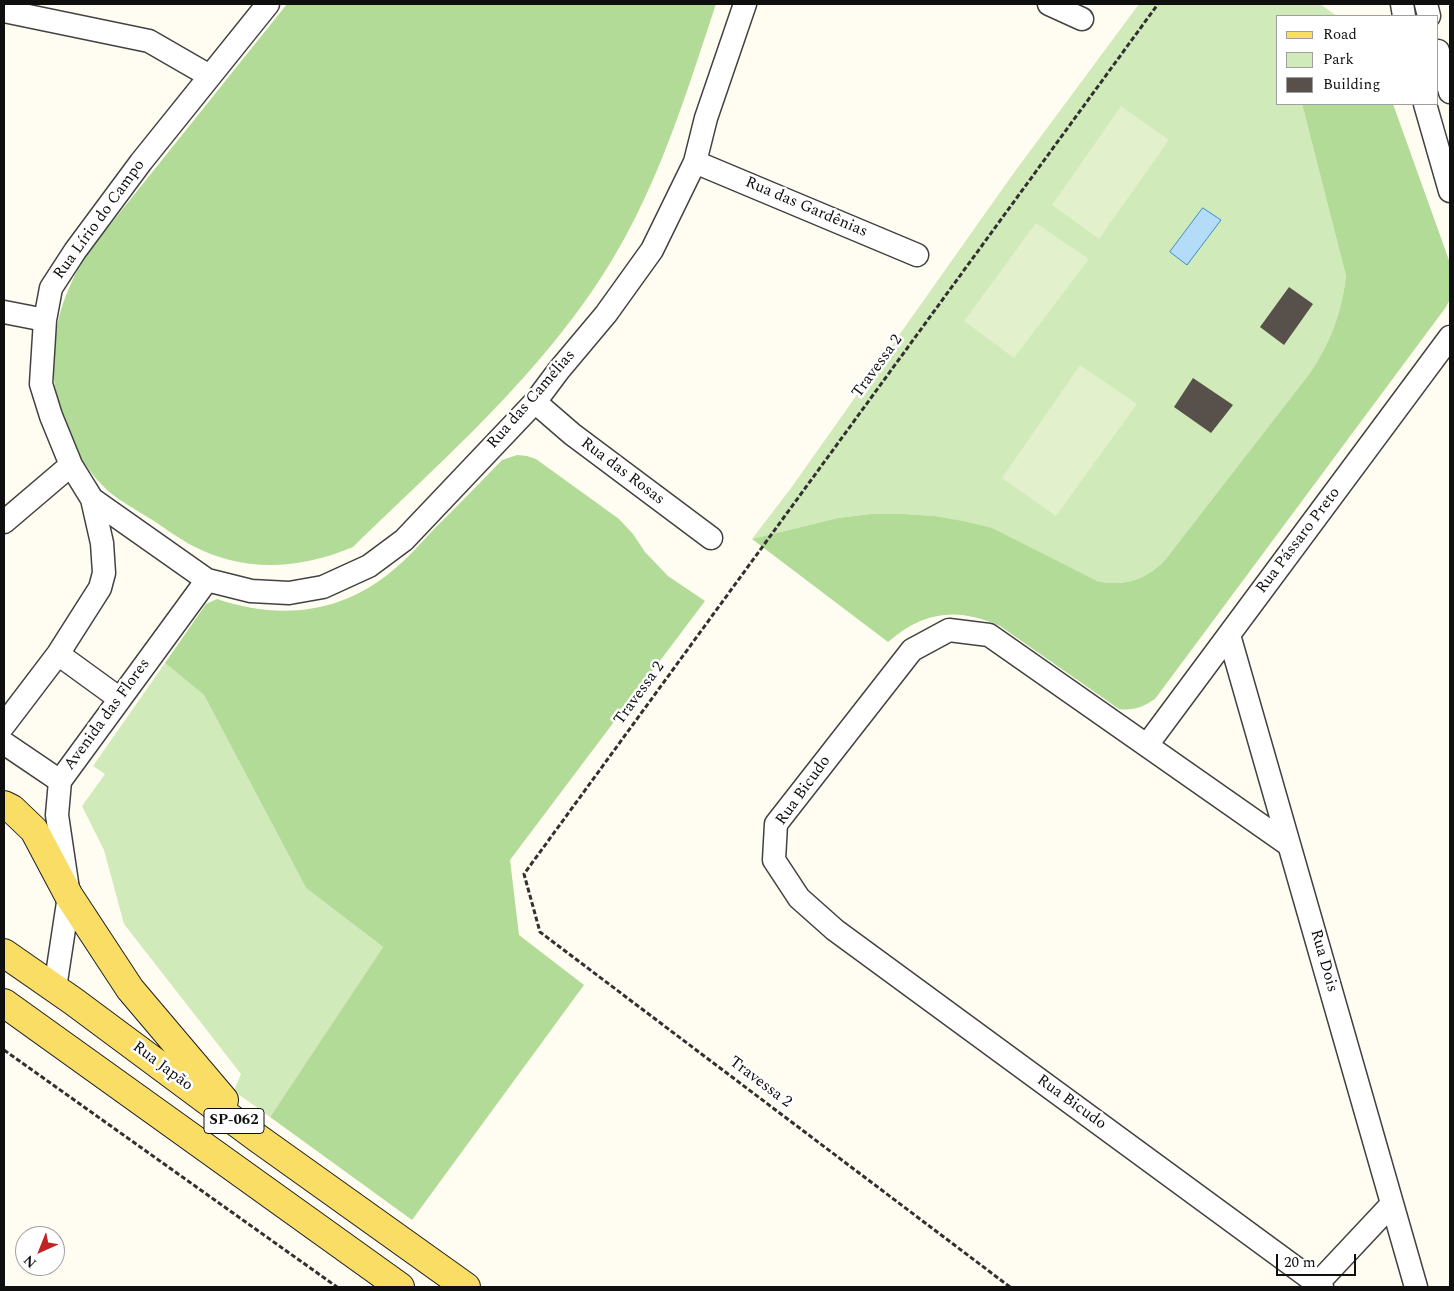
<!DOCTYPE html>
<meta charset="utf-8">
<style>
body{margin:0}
#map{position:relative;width:1454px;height:1291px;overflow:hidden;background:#fffdf1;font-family:Spectral,serif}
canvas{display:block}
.frame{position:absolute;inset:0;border:5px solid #0f0f0f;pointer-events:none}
.legend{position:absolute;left:1276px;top:15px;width:162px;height:90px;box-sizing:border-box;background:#fff;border:1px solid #9f9f9f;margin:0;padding:6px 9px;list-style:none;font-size:15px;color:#0f0f0f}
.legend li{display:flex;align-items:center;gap:10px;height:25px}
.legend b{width:25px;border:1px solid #9f9f9f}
.north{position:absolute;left:15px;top:1226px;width:50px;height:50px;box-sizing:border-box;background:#fff;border:1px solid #9f9f9f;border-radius:50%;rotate:224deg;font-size:14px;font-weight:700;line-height:20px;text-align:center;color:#0f0f0f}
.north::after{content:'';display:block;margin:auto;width:18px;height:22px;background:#c22424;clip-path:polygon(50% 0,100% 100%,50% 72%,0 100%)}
.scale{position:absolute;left:1276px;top:1254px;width:80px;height:22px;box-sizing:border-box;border:2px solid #0f0f0f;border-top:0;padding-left:6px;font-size:15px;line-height:18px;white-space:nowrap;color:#0f0f0f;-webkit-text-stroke:4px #fff;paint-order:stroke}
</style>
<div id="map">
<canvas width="1454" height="1291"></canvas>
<div class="frame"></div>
<ul class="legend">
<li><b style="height:6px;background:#fadd65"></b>Road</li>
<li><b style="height:14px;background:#d0eab9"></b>Park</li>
<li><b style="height:14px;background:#58504b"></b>Building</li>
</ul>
<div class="north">N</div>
<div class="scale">20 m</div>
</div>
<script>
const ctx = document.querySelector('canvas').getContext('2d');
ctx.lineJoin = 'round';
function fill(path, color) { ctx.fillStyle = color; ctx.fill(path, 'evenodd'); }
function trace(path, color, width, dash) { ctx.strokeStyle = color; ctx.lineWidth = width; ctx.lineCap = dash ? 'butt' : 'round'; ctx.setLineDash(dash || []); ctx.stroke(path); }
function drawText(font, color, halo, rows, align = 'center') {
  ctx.font = font + ' Spectral,serif'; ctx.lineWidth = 5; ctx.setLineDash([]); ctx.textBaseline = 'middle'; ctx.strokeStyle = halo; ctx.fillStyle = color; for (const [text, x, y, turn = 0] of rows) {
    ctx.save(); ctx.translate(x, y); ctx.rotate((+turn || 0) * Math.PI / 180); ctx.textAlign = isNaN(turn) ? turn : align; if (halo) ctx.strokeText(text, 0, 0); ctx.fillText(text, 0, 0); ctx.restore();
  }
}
const green = new Path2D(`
 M1139,4h181l17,12h-59v88h24l44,172c-5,39 -15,65 -36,97l-145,187c-19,20 -41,27 -68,21l-163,-65 -29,-2h-34l-33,4 -86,21 39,-51 222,-314z
 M165,663l39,32 102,193 77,59 -113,170 -36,-26 7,-17 -117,-150 -20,-74 -22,-44 23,-32 -12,-8z`);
const forest = new Path2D(`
 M287,4h429c-25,75 -48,151 -85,222 -66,128 -176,222 -278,321 -55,23 -110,26 -164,-3 -12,-7 -23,-15 -35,-23 -14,-9 -40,-23 -50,-34 -40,-40 -60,-106 -47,-161 5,-26 16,-48 28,-70z
 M1302,104h91l57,159v36l-4,8 -291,392c-12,8 -22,12 -36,10l-119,-83c-43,-19 -76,-15 -112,16l-136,-103 86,-21 33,-4h34l29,2 29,5 29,7 105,53c27,6 49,-1 68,-21l145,-187c21,-32 31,-58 36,-97z
 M517,455l10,1 9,3 83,60 14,15 12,18 23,24 37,25 -195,259 9,75 65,50 -172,235 -142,-103 113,-170 -77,-59 -102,-193 -39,-32 41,-59 11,-5c62,21 124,15 175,-28 16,-13 29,-28 43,-43 23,-23 45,-45 67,-68z`);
const pitch = new Path2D(`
 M1121,106l48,34 -70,99 -47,-34z
 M1036,223l53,36 -75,99 -50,-37z
 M1080,365l57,39 -81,112 -54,-38z`);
const water = new Path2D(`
 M1203,208l18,12 -34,45 -17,-13z`);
const building = new Path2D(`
 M1289,287l24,17 -29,41 -24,-18z
 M1193,378l40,27 -22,28 -37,-26z`);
const path = new Path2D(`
 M4,1050l333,237
 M1010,1287l-470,-355 -16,-58 634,-870`);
const minor = new Path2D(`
 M268,4l-127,158 -66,89 -24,37 -6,32 -4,64 10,32 20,49 21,34 115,81 44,11 38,2 34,-6 46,-21 35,-26 131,-138 24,-32 47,-56 46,-64 43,-88 11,-44 39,-114
 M1049,4l33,15
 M1402,4l2,12
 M1426,4l3,12
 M4,11l145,30 52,30 8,6
 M1438,51l12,41
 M1425,104l25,87
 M695,162l222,93
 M4,312l41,8
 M535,402l37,32 139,104
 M4,522l67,-57
 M1229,635l187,652
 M58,654l62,45
 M4,725l54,-71 42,-66 4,-15 -2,-30 -10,-44
 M4,743l56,38
 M1147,745l303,-408
 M1289,845l-300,-210 -40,-5 -37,20 -136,174 -2,36 25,38 36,32 487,357
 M55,988l14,-92 -12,-81 3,-34 147,-201
 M1317,1284l75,-80`);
const primary = new Path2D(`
 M4,805l8,4 22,21 35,66 61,93 94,111
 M4,953l69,48 183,136 210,150
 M4,1003l396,284`);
const shields = [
 [234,1121,60]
];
const shieldNames = [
 ["SP-062",234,1121]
];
const streetNames = [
 ["Rua das Gardênias",806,208,23],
 ["Rua Lírio do Campo",100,220,-54],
 ["Travessa 2",878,367,-54],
 ["Rua das Camélias",532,400,-49],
 ["Rua das Rosas",622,472,37],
 ["Rua Pássaro Preto",1299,541,-53],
 ["Travessa 2",640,694,-54],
 ["Avenida das Flores",108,715,-54],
 ["Rua Bicudo",804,791,-54],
 ["Rua Dois",1323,961,74],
 ["Rua Japão",162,1067,37],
 ["Travessa 2",760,1083,37],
 ["Rua Bicudo",1071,1103,36]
];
fill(green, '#d0eab9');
fill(forest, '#b3db98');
fill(pitch, '#e2f1cb');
fill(water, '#b4dbf7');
trace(water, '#3a8dd0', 1);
fill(building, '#58504b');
trace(minor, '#424242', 25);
trace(primary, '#202020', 30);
trace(path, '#313131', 3, [5, 2.5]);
trace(minor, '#fff', 22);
trace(primary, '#fadd65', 28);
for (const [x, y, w] of shields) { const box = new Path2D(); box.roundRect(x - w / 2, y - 12.5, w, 25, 4); ctx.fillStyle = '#fff'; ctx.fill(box); trace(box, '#0f0f0f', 1); }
drawText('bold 15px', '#0f0f0f', null, shieldNames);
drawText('16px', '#0f0f0f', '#fff', streetNames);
</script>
